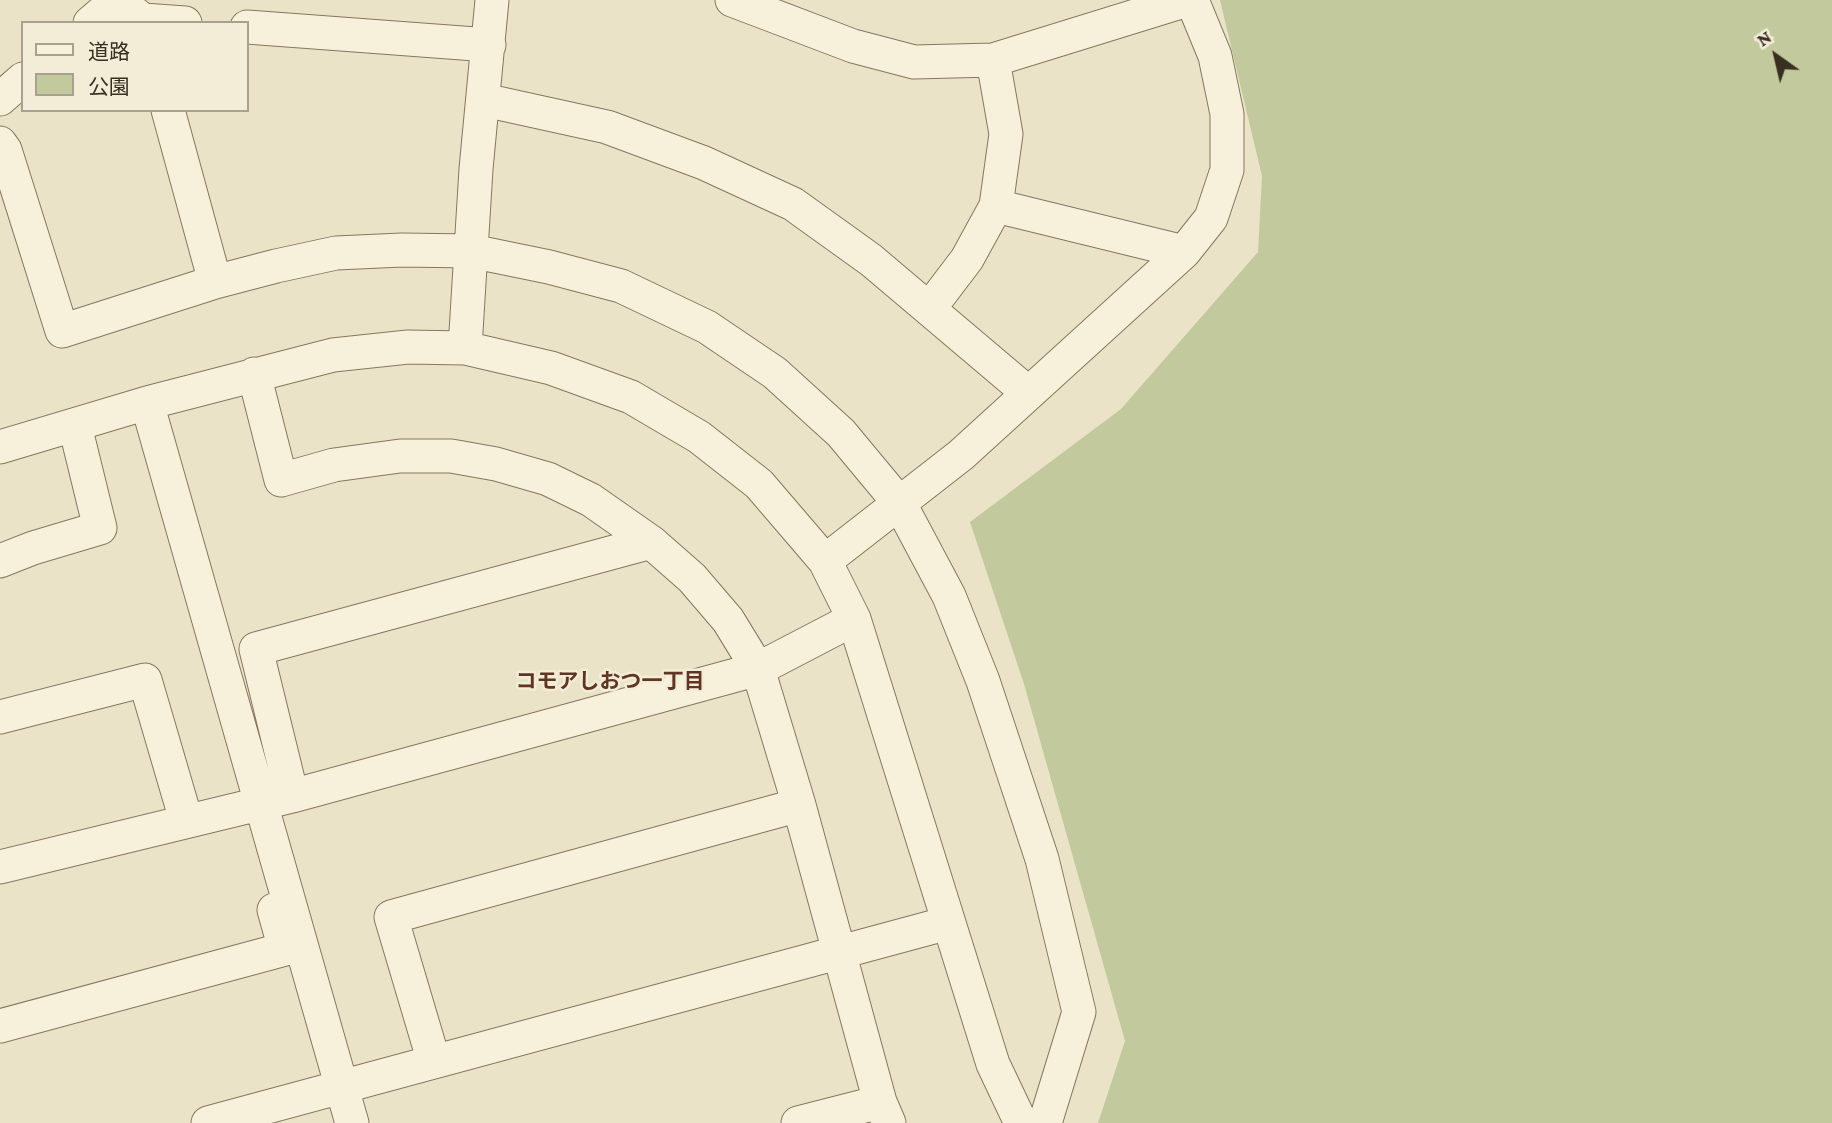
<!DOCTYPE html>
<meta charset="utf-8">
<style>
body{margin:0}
#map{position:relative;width:1832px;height:1123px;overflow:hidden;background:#ebe3c8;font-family:"Crimson Pro","Noto Sans JP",serif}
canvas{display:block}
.legend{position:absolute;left:21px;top:21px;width:228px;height:91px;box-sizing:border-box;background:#f3edd8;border:2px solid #a8a18f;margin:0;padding:9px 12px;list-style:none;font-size:21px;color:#382e21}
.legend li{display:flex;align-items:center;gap:14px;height:35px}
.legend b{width:35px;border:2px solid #a8a18f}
.north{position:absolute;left:1741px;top:21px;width:70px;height:70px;-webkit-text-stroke:5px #f3edd8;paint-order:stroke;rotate:326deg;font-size:19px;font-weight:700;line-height:28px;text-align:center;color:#382e21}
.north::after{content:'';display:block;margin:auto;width:24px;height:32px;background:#382e21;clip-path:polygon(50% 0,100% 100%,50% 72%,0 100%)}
</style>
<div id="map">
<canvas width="1832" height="1123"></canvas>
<ul class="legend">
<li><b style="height:9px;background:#f7f0db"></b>道路</li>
<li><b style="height:19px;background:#c1c99d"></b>公園</li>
</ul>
<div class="north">N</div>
</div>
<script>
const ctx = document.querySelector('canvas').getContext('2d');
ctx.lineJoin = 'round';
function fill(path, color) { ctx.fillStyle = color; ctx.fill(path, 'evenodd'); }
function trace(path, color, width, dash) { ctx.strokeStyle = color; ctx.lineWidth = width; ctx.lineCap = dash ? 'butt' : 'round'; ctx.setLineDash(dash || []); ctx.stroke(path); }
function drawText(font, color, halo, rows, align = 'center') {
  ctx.font = font + ' "Crimson Pro","Noto Sans JP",serif'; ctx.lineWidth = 5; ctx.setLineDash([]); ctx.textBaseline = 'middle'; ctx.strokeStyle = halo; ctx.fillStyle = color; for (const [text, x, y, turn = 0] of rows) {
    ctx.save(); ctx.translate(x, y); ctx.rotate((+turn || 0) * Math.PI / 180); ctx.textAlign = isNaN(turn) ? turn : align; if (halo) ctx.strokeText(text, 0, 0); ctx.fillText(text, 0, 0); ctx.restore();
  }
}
const green = new Path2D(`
 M1220,0h612v1123h-734l27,-82 -101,-357 -54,-162 151,-113 137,-157 4,-76z`);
const minor = new Path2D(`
 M117,0l26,20 1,3
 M732,0l121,46 61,16 79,-2 194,-60
 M143,20l42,3
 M90,23l27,-23
 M247,27l242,18
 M0,99l23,-20
 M484,100l123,27 97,36 89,41 78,56 156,132
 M168,110l47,172
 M0,143l5,7 57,181 153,-49 61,-16 60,-13 66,-3 69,1 78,16 72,19 86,41 68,46 66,60 59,71 49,92 34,85 59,178 37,153 -34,111
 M996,206l188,46
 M929,309l38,-50 29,-53 10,-72 -13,-74
 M465,348l11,-179 16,-169
 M254,374l27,106 53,-15 66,-9h51l45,8 52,15 43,21 60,42 41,36 36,42 30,49 41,136 81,297 9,21
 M147,403l205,720
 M0,447l147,-44 186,-48 75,-8 57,1 86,20 80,29 68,40 60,47 66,77 29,58 139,445 28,59
 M0,561l33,-13 67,-20 -25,-102
 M825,561l136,-106 223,-203 27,-34 16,-48v-56l-12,-58 -23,-56
 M0,717l145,-37 41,140
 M292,796l-36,-147 395,-107
 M0,867l292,-71 466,-127 96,-50
 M0,1026l285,-77 -11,-39
 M434,1062l-43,-145 408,-112
 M208,1123l740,-200
 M798,1123l82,-21`);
const neighbourhoodNames = [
 ["コモアしおつ一丁目",610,682]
];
fill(green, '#c1c99d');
trace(minor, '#86775f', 35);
trace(minor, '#f7f0db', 33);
drawText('bold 21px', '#613524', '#f3edd8', neighbourhoodNames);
</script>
